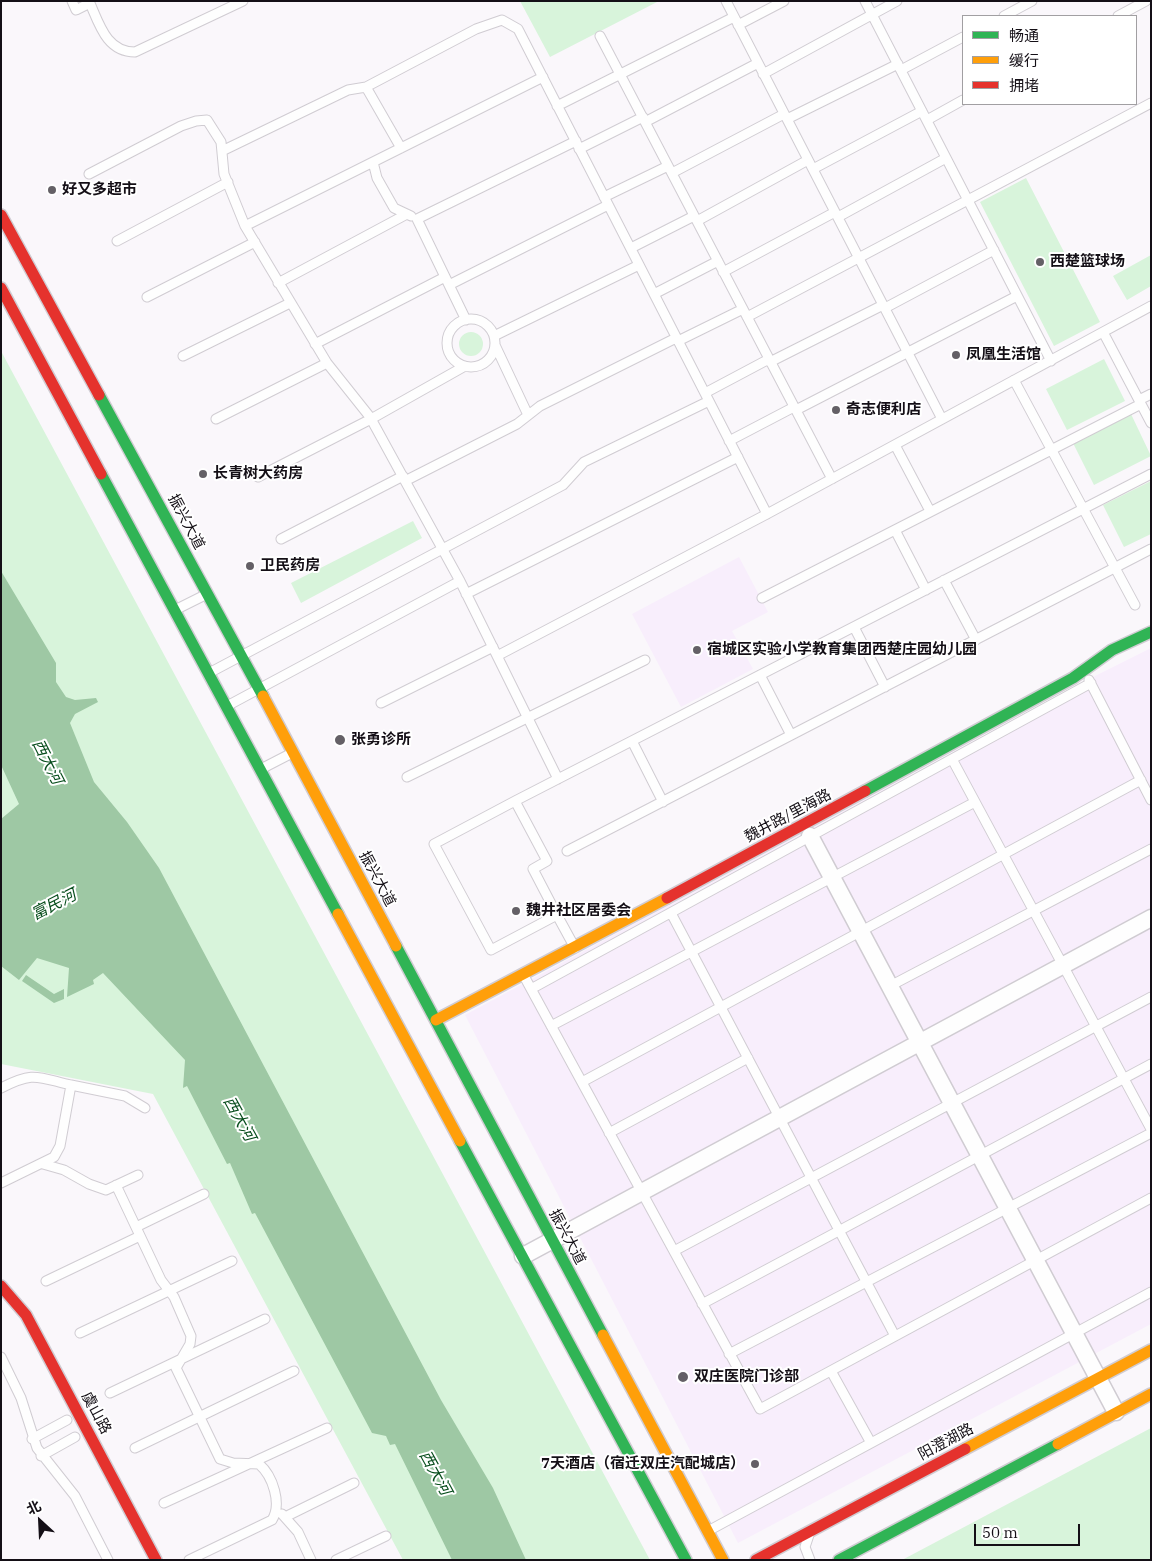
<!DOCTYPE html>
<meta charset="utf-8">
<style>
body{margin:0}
#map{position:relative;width:1152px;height:1561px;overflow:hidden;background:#faf7fb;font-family:"IBM Plex Serif","Noto Sans SC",serif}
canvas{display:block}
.frame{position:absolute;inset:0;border:2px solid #140f16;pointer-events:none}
.legend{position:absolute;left:962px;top:15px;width:175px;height:90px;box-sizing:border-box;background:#fff;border:1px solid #a19fa2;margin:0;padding:6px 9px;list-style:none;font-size:15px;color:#140f16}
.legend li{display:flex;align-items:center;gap:10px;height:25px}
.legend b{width:25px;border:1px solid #a19fa2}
.north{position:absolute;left:15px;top:1496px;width:50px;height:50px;-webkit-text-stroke:4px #fff;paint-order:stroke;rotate:335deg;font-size:14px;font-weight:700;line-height:20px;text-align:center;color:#140f16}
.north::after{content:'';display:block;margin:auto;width:18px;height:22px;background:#140f16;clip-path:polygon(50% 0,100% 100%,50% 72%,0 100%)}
.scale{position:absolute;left:974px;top:1524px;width:106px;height:22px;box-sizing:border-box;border:2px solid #140f16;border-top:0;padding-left:6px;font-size:15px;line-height:18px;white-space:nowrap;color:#140f16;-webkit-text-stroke:4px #fff;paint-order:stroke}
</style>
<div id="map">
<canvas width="1152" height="1561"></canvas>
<div class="frame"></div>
<ul class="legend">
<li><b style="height:6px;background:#30b455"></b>畅通</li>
<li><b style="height:6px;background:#ff9f0a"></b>缓行</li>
<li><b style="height:6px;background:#e5322d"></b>拥堵</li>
</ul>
<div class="north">北</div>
<div class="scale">50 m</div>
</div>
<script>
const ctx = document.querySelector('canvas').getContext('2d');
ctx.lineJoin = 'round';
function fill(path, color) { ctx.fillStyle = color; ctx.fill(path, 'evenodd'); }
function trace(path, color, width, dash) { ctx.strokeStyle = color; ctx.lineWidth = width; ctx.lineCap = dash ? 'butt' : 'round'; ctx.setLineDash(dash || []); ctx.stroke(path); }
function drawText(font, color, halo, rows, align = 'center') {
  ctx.font = font + ' "IBM Plex Serif","Noto Sans SC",serif'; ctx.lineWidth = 4; ctx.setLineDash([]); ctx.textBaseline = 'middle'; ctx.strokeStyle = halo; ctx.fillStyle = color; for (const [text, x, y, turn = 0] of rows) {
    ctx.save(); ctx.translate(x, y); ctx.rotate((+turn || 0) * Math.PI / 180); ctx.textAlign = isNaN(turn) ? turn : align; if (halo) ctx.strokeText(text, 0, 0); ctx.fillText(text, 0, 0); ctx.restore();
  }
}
const built = new Path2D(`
 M739,557l29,55 -36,19 21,38 -72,38 -49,-93z
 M1151,648v676l-413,219 -273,-528 610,-329z`);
const green = new Path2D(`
 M520,1h139l-109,56z
 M1026,178l74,144 -46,24 -74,-144z
 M1151,255v31l-24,14 -14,-24z
 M459 344a12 12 0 1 1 24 0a12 12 0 1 1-24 0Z
 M1,351l649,1209h-247l-250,-466 -152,-30z
 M1104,359l21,42 -58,29 -21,-41z
 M1131,414l20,42 -57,29 -21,-42z
 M1151,481v53l-27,13 -21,-42z
 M413,521l9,17 -121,65 -10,-20z
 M1151,1428v132h-249z`);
const water = new Path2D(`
 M1,571l55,92v19l10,15 9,3 21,-2 2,4 -23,12 -5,9 24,59 33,40 32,46 282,532 52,88 33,72h-74l-57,-116 -5,1 -4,-9 -14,-3 -117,-220 -3,1 -22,-51 -3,1 -40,-78 -4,2 2,-28 -82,-87 -10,7 1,4 -27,13 2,-29 -32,-10 -18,22 -18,-14v-147l18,-15 -18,-39z
 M26,975l28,19 10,-5v10l-10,4 -32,-22z`);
const lane = new Path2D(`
 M72,1l4,9 14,-7
 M89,1c10,22 17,51 46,51l108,-51
 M726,1l216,418
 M865,1l186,360
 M1004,16l28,-15
 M1118,16l28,-15
 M738,25l46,-24
 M600,36l232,443
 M901,70l62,-33
 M763,74l134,-73
 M366,87l35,61
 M557,106l177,-89
 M787,119l111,-55
 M927,120l36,-20
 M645,122l113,-59
 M579,149l64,-32
 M222,151l126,-61 18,-3 110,-58 26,-9 16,9 249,485
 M373,162l4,16 17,30 17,8
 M813,169l109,-58
 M672,173l112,-59
 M89,174l92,-48 15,-5 11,-1 14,22 3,32 21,52 82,137 43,54 90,164 98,198
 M604,197l64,-31
 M838,217l108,-59
 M697,221l111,-61
 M245,226l298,-149
 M117,241l111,-59
 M631,248l63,-32
 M723,272l112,-60
 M278,283l129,-69
 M449,285l159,-80
 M654,294l64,-33
 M147,297l108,-55
 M885,308l109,-58
 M747,317l404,-214
 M447 343a24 24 0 1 1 48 0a24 24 0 1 1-48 0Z
 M466,320l-49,-101 159,-78
 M1103,332l48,91
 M494,336l145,-71
 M678,341l65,-32
 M315,344l130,-67
 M495,345l33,70
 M183,356l107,-53
 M770,362l113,-57
 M1014,380l121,225
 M705,393l64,-34
 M1139,400l12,-6
 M796,410l221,-114
 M216,419l111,-56
 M729,441l65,-34
 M895,445l35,66
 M258,477l113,-58 94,-53
 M405,481l112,-57 23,-18 136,-68
 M895,530l31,60
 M281,539l122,-63
 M944,580l32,60
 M466,594l272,-137
 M762,598l379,-194
 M175,610l32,-16
 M854,627l31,60
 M497,656l270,-142 384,-208
 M209,673l354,-188 21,-23 125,-61
 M760,675l31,60
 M1089,680l62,120
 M381,703l112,-56
 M227,706l233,-125
 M632,741l31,61
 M952,759l199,370
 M261,769l31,-16
 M407,777l238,-117
 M515,801l32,60 -14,8 24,46 -66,35 -57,-106 81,-43 636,-327
 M567,851l584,-302
 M671,913l224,423
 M557,915l18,33
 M524,976l236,433 391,-211
 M890,986l261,-137
 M531,989l560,-306
 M551,1026l424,-224
 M582,1082l559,-302
 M71,1085l54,11 20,12
 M1,1088c33,-17 36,-11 70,-3l-11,61 -6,11 -53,26
 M609,1133l139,-75
 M43,1164l21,6 25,14 17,6 32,-15
 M116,1185l45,95 13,17 17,39 -1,8 -14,24 44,91 13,4 26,1c14,12 23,40 13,56l-83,40
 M136,1227l68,-33
 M674,1251l477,-254
 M46,1281l94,-45
 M702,1304l449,-240
 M80,1333l152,-72
 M729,1354l422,-221
 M1,1357l20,41 16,50 38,48 33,64
 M831,1371l40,72
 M110,1393l155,-74
 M32,1439l35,-19
 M135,1448l159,-77
 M41,1456l34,-19
 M164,1503l163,-75
 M282,1514l16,18 13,28
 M285,1517l69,-34
 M708,1531l443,-239
 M809,1535l-4,12 5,13
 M336,1560l50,-24`);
const street = new Path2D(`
 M810,836l306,576
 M523,1256l628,-338`);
const fast = new Path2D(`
 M99,395l164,301
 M101,474l237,440
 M865,791l208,-113 39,-28 39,-18
 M396,946l207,389
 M460,1141l226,419
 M839,1560l219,-116`);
const slow = new Path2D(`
 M263,696l133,250
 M338,914l122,227
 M436,1020l231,-122
 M603,1335l120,225
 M1058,1444l93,-50
 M965,1449l186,-99`);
const jam = new Path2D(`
 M1,215l98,180
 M1,288l100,186
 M667,898l198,-107
 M1,1286l25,29 130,245
 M756,1560l209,-111`);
const markers = [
 [52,190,5,"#646066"],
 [1040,262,5,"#646066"],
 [956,355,5,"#646066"],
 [836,410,5,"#646066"],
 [203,474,5,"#646066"],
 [250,566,5,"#646066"],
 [697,650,5,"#646066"],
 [340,740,6,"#646066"],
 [516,911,5,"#646066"],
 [683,1377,6,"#646066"],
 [755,1464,5,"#646066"]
];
const poiNames = [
 ["好又多超市",62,190],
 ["西楚篮球场",1050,262],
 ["凤凰生活馆",966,355],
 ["奇志便利店",846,410],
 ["长青树大药房",213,474],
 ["卫民药房",260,566],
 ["宿城区实验小学教育集团西楚庄园幼儿园",707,650],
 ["张勇诊所",351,740],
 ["魏井社区居委会",526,911],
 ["双庄医院门诊部",694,1377],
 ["7天酒店（宿迁双庄汽配城店）",745,1464,"right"]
];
const streetNames = [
 ["振兴大道",186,522,62],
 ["魏井路/里海路",788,816,-28],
 ["振兴大道",377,879,62],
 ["振兴大道",567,1237,62],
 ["虞山路",96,1413,62],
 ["阳澄湖路",946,1442,-28]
];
const waterNames = [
 ["西大河",47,762,63],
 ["富民河",54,905,-27],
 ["西大河",239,1119,61],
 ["西大河",435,1473,61]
];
fill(built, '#f8eefc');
fill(green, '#d8f4db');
fill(water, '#9ec8a4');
trace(lane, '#d0ccd2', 11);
trace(street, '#d0ccd2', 19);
trace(fast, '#d0ccd2', 14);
trace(slow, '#d0ccd2', 14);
trace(jam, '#d0ccd2', 14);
trace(lane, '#fefefe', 9);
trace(street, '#fefefe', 16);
trace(fast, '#30b455', 11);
trace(slow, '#ff9f0a', 11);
trace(jam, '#e5322d', 11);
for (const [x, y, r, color] of markers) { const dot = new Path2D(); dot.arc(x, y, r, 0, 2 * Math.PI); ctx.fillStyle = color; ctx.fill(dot); trace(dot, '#fff', 2); }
drawText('bold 15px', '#140f16', '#fff', poiNames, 'left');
drawText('15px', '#140f16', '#fff', streetNames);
drawText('italic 16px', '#074d1c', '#fff', waterNames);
</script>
